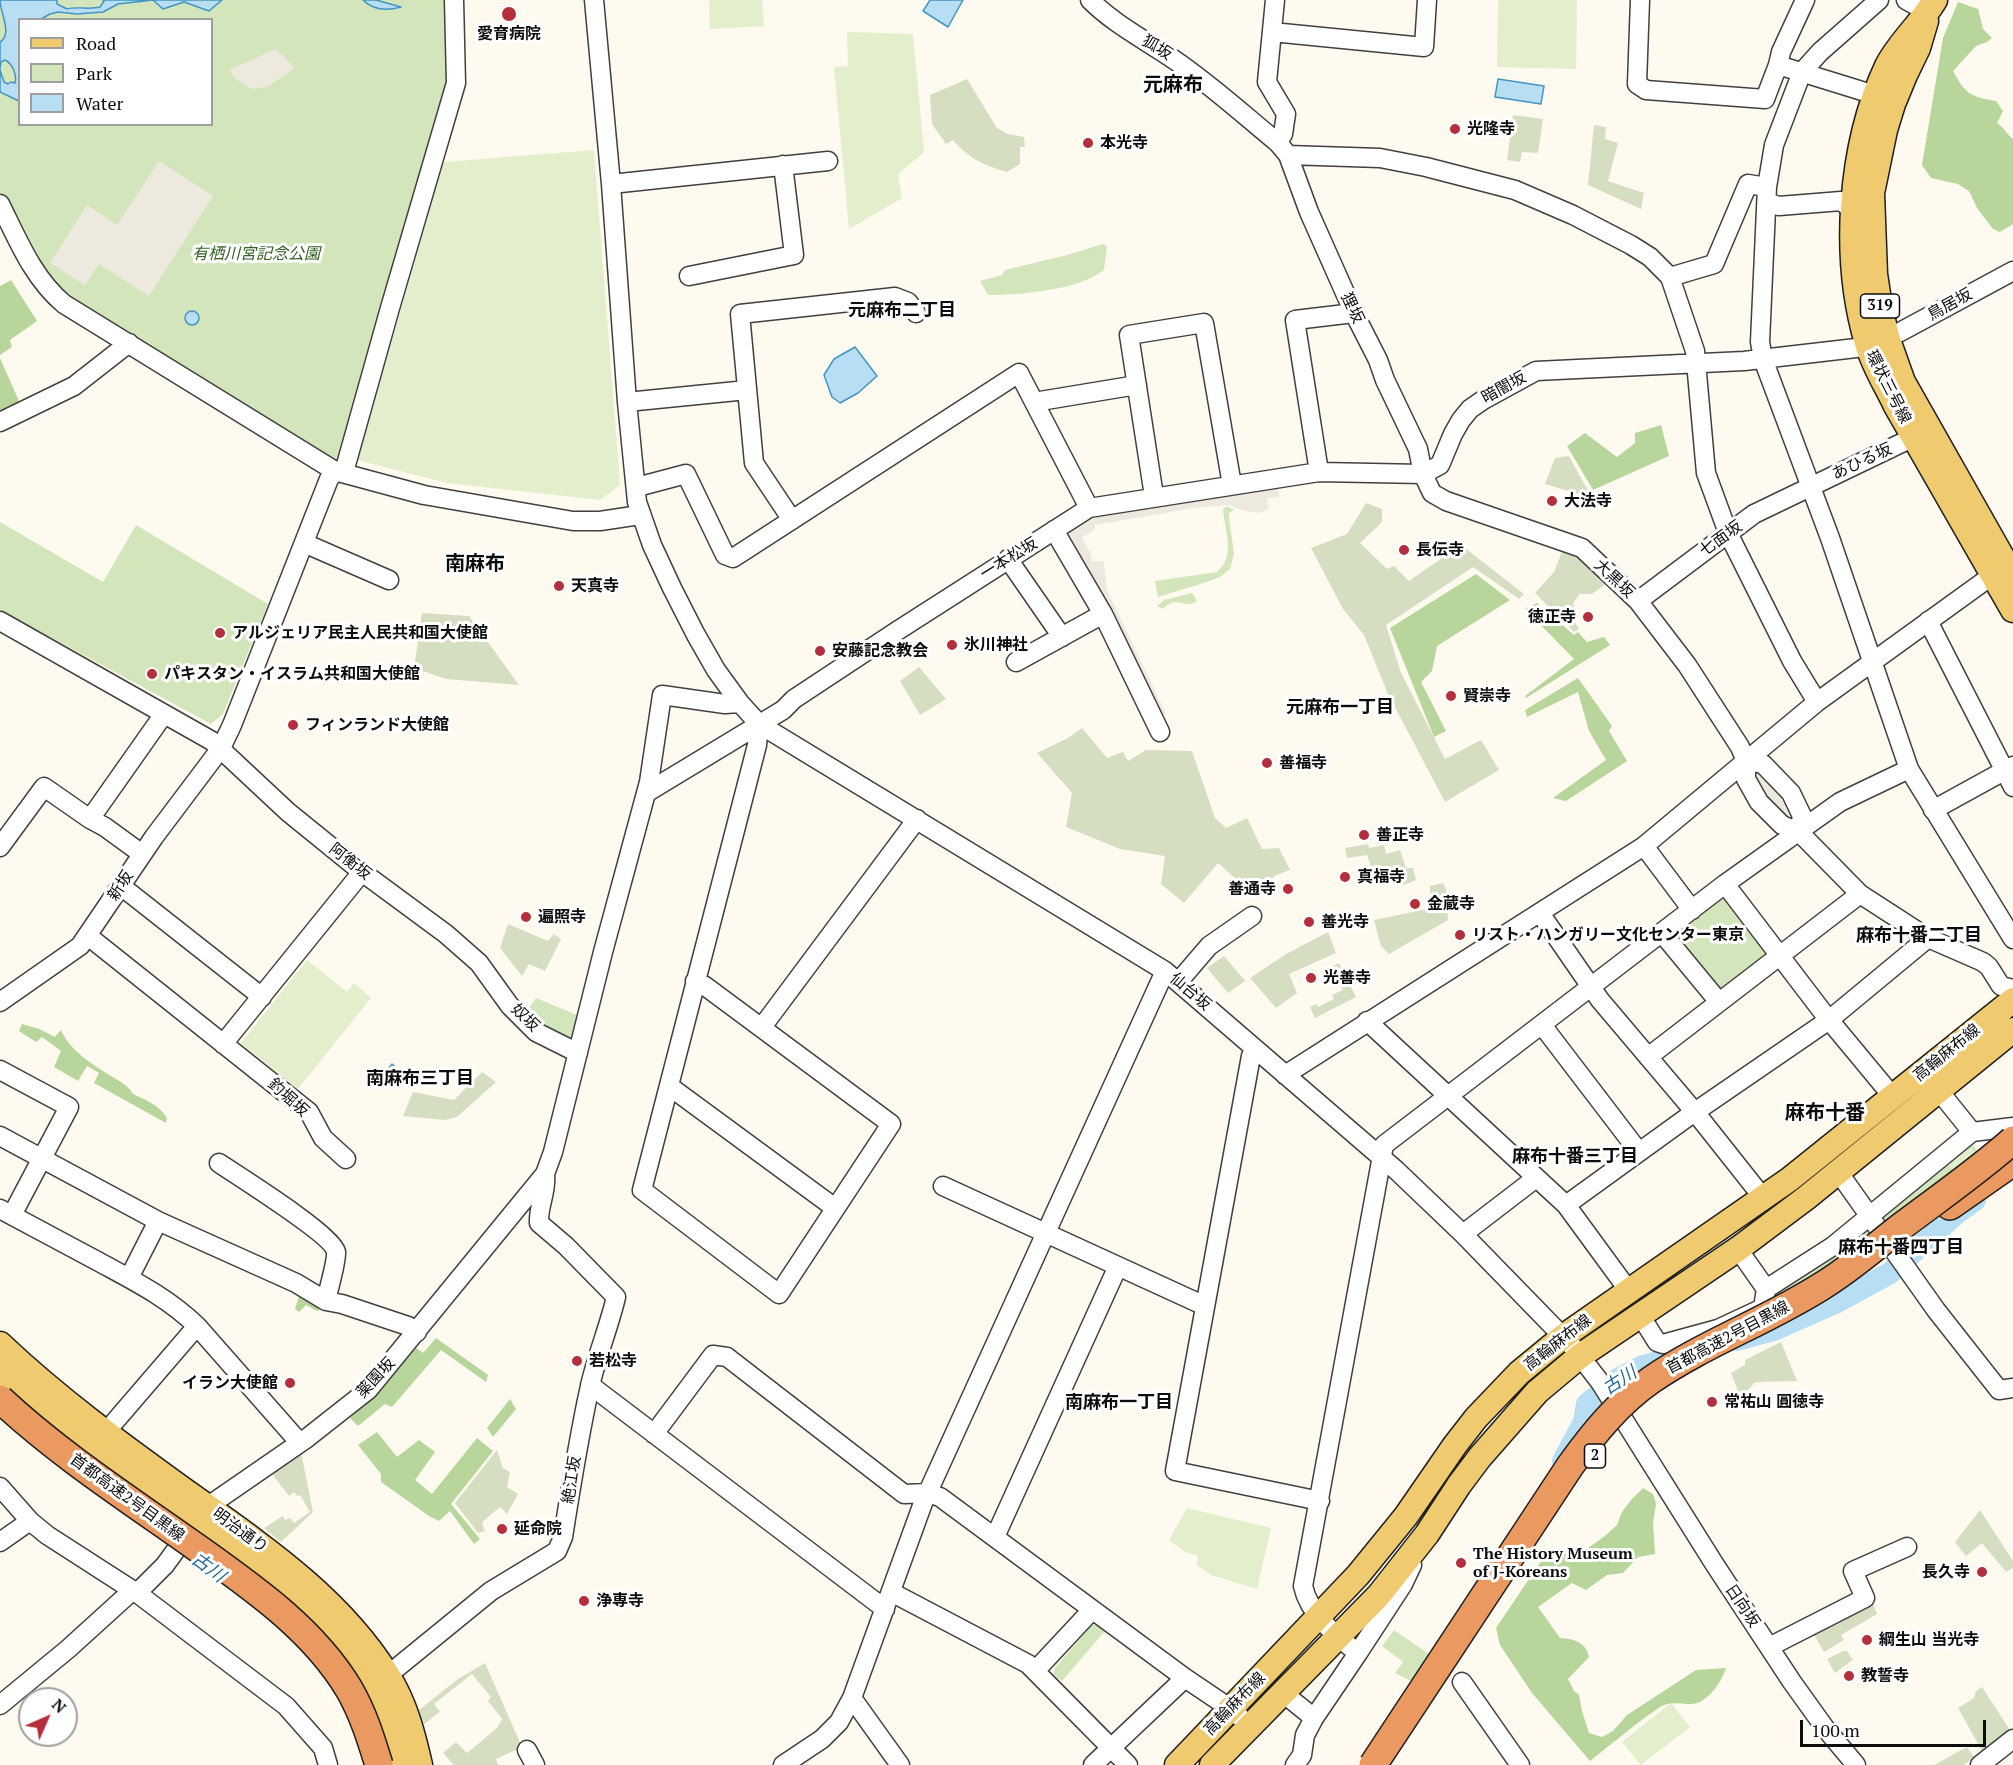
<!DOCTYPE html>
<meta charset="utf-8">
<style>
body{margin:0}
#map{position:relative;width:2013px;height:1765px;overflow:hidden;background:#fefaef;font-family:"PT Serif",serif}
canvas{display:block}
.legend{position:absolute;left:18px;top:18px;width:195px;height:108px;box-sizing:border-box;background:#fff;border:2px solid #9e9e9e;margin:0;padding:8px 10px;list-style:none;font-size:18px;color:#0d0d0d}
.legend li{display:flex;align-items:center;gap:12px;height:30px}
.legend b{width:30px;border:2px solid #9e9e9e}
.north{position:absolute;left:18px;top:1687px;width:60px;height:60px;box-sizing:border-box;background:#fff;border:2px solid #9e9e9e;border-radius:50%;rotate:45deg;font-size:16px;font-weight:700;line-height:24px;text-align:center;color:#0d0d0d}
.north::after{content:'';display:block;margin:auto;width:21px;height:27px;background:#b32f3b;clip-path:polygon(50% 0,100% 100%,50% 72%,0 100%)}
.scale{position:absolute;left:1800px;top:1720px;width:186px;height:27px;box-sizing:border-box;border:3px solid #0d0d0d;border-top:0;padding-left:8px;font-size:18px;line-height:21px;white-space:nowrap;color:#0d0d0d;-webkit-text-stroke:4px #fff;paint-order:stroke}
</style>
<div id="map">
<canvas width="2013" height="1765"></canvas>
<ul class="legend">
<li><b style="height:8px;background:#efca6e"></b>Road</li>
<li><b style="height:16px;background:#d3e6bb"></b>Park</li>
<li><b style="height:16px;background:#b7def2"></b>Water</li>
</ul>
<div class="north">N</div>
<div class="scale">100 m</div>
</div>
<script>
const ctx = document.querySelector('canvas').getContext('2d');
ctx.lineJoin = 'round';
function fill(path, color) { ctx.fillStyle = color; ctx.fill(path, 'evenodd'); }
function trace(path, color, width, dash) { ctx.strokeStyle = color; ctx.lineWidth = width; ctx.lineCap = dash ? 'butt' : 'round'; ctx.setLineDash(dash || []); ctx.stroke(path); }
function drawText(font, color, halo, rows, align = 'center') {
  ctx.font = font + ' "PT Serif","Noto Sans JP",serif'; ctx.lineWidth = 6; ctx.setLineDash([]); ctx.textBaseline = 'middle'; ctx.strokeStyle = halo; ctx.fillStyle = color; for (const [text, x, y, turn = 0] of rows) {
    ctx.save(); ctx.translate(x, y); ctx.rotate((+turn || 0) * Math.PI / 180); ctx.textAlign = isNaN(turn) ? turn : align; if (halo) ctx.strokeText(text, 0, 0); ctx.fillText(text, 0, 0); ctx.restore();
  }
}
const green = new Path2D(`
 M0,0h448l5,63 -106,390 -9,6 -9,-1 -269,-166 -24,-25 -36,-74zM20,20h192v104h-192z
 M1103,244l4,2 -3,24c-24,20 -85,25 -116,25l-8,-14 22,-6 3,-5 62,-15z
 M1226,506l8,4 -5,3v4l5,37 -4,15 -10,8 -13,5 -49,15 -3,-16 62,-9c19,-17 8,-39 6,-62z
 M0,522l103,60 33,-57 132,79 -45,110 -12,10 -211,-114z
 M1192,593l5,8c-12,9 -20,-7 -34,8l-6,-3 7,-6z
 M1722,893l52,64 -57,35 -45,-60z
 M536,998l46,19 -8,30 -49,-34z
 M1972,1143l9,14 -92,71 -11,-15z
 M1865,1225l12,13 -106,67 2,-14z
 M1092,1625h6l7,6 -43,50 -8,-6v-6z
 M1394,1630l38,26 -19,26 -18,-9 8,-11 -21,-16z`);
const forest = new Path2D(`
 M1958,2l20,7 5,20 9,9 -5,4 -11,4 -23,25c12,23 18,26 43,30l7,10 -6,12c8,5 9,11 16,16v85l-13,8 -7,-3 -16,-21 -8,-17 -11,-7 -27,-6 -9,-13 21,-127z
 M11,280l26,41 -27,19 2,7 -12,8v-69z
 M0,358l22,50 -22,11z
 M1661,425l8,31 -76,34 -26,-44 18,-13 32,24 18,-14v-10z
 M1476,574l34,26 -73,46 -5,25 -11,11 25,49 -12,6 -44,-109z
 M1537,603l37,32 4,-3 9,10 17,-5 6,8 -84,53 -1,-2 49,-37 -49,-50z
 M1578,678l34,48 -3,5 18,30 -61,40 -13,-3 53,-38 -17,-29 -11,-39 -51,25 -2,-7z
 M22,1024l17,5 16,8 6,-7c9,21 31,34 50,46 8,5 17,9 22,18 13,6 26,11 34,24l-1,5 -72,-40 5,-10 -12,-7 -9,15 -24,-14 7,-16 -19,-14 -6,5 -17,-11z
 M299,1296l22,12 -4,3 -11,-6 -7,7 -4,-3z
 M436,1338l52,37 -2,7 -45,-32 -49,57 -7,-3 -27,22 -8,-8 66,-70 7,5z
 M510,1399l6,10 -23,28 -6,-9z
 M377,1432l20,25 22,-17 16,12 -20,28 17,14 45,-56 16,13 -42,53 29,35 -6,5 -24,-33 -11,10 -10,-5 -48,-34v-8l-23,-29z
 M1643,1488l10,6 3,10 -3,18 2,32 -17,3 -15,16 -16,2 -21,15 -14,-7 -34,24 22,31c14,1 26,4 29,19l-21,22 6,12 5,4 3,16 7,22 13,4 11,-6 14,-16 69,-45 30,-2c-4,13 -18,35 -34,36 -10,0 -23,-3 -32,3 -25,17 -47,36 -70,54l-58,-68 -32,-48 -4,-17 52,-77h11l19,4 27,-19 12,-11 5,-13 9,-12z`);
const cemetery = new Path2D(`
 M967,79l30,49 11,6 16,3 1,10h-5v17l-13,8c-24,-7 -37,-13 -54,-32l-7,4 -14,-20 -2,-29z
 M1513,115l30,4 -5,34 -16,-1 -2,10 -13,-2z
 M1594,125l12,2 -1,12 13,4 -10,38 36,12 -3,16 -53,-24z
 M1569,456l23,42 -47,-14 10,-26z
 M1366,503l16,6v13l-22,21 27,26 7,-3 15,15 52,-36 63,49 -5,5 -46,-32 -87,58 15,48 44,86 36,-19 18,30 -54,32 -57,-108 -24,-59 -21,-26 -32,-61 36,-14z
 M1563,549l22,11 22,23 -15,11h-12l-7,9 3,10 -4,4 7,12 -5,3 -39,-39 19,-21z
 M422,613l47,3 50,69 -73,-6 -32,-11z
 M919,667l27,32 -26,16 -20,-34z
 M1082,728l25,30 16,-6 5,9 18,-11 46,1 23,67 11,10 21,-10 15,31 17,-1 11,22 -16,6 -16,23 -40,-36 -34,40 -23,-19 4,-28 -45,-7 -54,-22 6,-34 -35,-40 31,-15z
 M1368,844l1,4 15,-3 2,9 14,-4 6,18h7l3,12 -12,5 -5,-3 -22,2 -10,-29 -20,3 -2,-10z
 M1443,883l3,6 2,31 -59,34 -8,-8 -7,-26 53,-11 3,-6v-17z
 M508,924l40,17 6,-7 7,5 -16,32 -16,-7 -7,12 -22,-28z
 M1328,932l8,21 -47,21 8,19 -21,15 -26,-30 36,-24z
 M1224,956l21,25 -17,12 -21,-25z
 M1339,963l17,34 -41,21 -5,-11 6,-3 2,3 16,-8 -2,-4 11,-5 -12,-23z
 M482,1072l14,10 -39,35 -12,3 -42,-4 10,-24 41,8z
 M1781,1342l16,39 -42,1 -14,16 -10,-25 14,-8v-5z
 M300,1447l13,65 -32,30 -17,-14 19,-12 2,4 5,-2 4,5 16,-11 -10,-17 -3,1 -3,-4 -5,4 -20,-26z
 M497,1450l6,18 7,4 -3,15 11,7 -11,20 -7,-7 -18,15 3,9 -7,2 -23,-30z
 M1980,1510l33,51v7l-7,4 -24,-29 -16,13 -11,-14z
 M1873,1604l4,10 -36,21 3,5 -20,12 -11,-19z
 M1843,1651h4l6,9 -18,13 -8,-14z
 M485,1663l37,84 -26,12 2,6h-44l-11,-12 13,-11 11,11 30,-25 5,-9 -14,-18 3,-4 -19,-23 -38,30 6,8 -16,12 -5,-14 39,-31z
 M1982,1687l28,43 -28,21 -24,-43 16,-10 2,-7z
 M1967,1747l7,10 -10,8h-30z`);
const pitch = new Path2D(`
 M709,0h53l2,26 -54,3z
 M1498,0h79l-1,69 -79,-2z
 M847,32l66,2 11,118 -26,22 4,24 -53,31 -15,-162 14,-1z
 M594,150l26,335 -20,15 -153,-17 -90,-23 87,-298z
 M307,960l40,32 7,-9 17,15 -73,91 -57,-46z
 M1971,1147l7,9 -23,18 -7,-10z
 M1187,1508l84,20 -14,61 -46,-14 -14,-10 1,-9 -13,-4 -16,-12z
 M1671,1703l19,24 -49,38 -19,-23z`);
const plaza = new Path2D(`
 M276,49l19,19 -26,18 -13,3 -7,-1 -13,-9 -7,-9z
 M159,161l54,35 -64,100 -50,-32 -14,21 -35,-22 37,-58 30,20z
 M1278,486l1,11 -12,1 2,11 -10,4 -13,-2 -18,-6 -34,3 -99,17v4l-13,9 10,18 -1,5h11l2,1 3,28 59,124 -8,3 -95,-186 31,-16z
 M1758,769l16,13 19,31 -10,8 -16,-17 -16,-30z`);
const water = new Path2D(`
 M0,0h57v4l10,5c10,-3 22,1 33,-2l4,-6 -1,-1h119l-13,11 -25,-9 -21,7 -10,-9 -35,4 -15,8 -26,2 -19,-2 -8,2 -9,5 -21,1 -1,81 -19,-9v-22l4,12 4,2 3,-2 4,1c2,-8 -2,-19 -10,-23l-4,2 -1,7v-27c13,-8 0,-29 0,-42z
 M363,0h13l25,7c-14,4 -27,4 -38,-7z
 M930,0h33l-15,27 -25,-16z
 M1498,79l46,7 -3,18 -46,-7z
 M185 318a7 7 0 1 1 14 0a7 7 0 1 1-14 0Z
 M855,347l22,29 -19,17 -18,10 -8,-6 -8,-22 10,-16z
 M392,1064l14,12 -8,11 -14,-4 -2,-6z`);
const river = new Path2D(`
 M1737,1340l37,-10 61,-27 55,-30 67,-60 18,-13
 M1563,1461l21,-39 3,-18 31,-25 25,-13 37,-10`);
const minor = new Path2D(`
 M594,0l17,184 16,218 10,100 15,43 20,43 24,47 20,35 24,33 19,21 406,247 231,199 67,64 110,113 27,35 115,183 77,117 33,46 31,37
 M1090,0c24,24 55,40 83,59 37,25 71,56 105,84l10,12 21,57 45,101 24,47 7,20 33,69 5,25 9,19 14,8 136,47 56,53 49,64 53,82 6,14
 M1275,0l-8,82 19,32 -3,20 -5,9
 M1640,0l-3,84 9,6 119,9 13,-34
 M1805,0l-24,52 -3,13 97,30
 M1879,0l-59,52 -18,20 -28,73 -7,42 -7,155 3,17 67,179 79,231 104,170
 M1906,0l22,12
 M1272,32l152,15 3,-47
 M1288,155l92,3 46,9 89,23 58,25 58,30 19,12 20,20 25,74 11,122 22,60 64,128 25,41
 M611,184l217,-23
 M1767,200l5,4 7,2 62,-5 10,8
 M0,204c18,36 33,74 64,100l271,167 89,24 149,26h27l40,-6
 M689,276l105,-21 -11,-90
 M1670,277l44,-13 34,-80 19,3
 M627,402l120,-12
 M1034,402l103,-17
 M0,422l74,-36 55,-43
 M344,472l46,-164 66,-225 -2,-83
 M1319,472l-24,-152 59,-7
 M637,487l49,-13 39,81 8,3 286,-185 70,135
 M1154,496l-25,-161 75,-12 28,162
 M792,520l-38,-57 -14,-149 155,-17 13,5 8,11
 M1054,530l49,84 57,118
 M304,543l85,37
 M1008,559l54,78
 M1638,601l116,-87 160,-77
 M0,621l212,120 76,71 74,60 84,62 33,29 31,43 26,26 42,21
 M1928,621l85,166
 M1016,662l87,-48
 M646,793l137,-83 11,-11 103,-68 192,-123 230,-36 104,2 17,-9 13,-31 8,-14 9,-11 13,-9 53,-29 208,-10 112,-13 44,-16 113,-61
 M1933,810l80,-44
 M90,819l15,8 37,27
 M1799,832l3,-16 -11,-23 -28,-29 -17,-3v18l13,23 23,23 17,7 61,62 68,44 55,24 6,5 12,19 12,3
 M1644,846l48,64
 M0,847l44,-60 46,32 74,-105
 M1725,884l100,131 68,82
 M121,886l141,111
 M1540,913l60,87 99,117 65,82
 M1662,933l57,69
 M88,936l221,176 14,26 23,21
 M695,981l10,5 186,138 -112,170 -137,-104 115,-445 2,-21
 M1179,981l30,-35 43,-30
 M0,1002l80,-56 74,-109 67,-89 11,-23 97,-246 6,-8
 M1367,1021l199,184 63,86
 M1542,1025l97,127
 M762,1027l155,-208
 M223,1044l139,-172
 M1254,1049l-3,7 -76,415 145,30
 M1648,1057l212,-163
 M0,1070l69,37 -57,108
 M1285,1075l359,-229 173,-144 166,-120 10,-4 13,5
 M669,1086l166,122
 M1972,1132l41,-5
 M0,1136l158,85 138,62 30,18 16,3 66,22 9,6
 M219,1163c19,13 114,72 117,89 1,9 -8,39 -10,49
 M1839,1173l97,137 63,80 14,-2
 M943,1186l262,120
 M1566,1205l123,-89 140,-96 99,-82
 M0,1209c34,18 67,36 101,54 35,19 67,35 96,63l102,116
 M1463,1234l73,-56
 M129,1278l29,-57
 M1766,1289l67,-43 139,-114 -33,-41
 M1640,1315l17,27 6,2 55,-15 45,-21 3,-19 -28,-40
 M590,1385l295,224
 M105,1433l92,-107
 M654,1434l59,-79 14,2 177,137 23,-1 13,4 245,181 46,31 9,8
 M0,1487l30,34 -30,21
 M30,1521l17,14 90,58 149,113 37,42 5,17
 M995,1537l123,-271
 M1412,1565l-9,19 -45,69c-22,-17 -49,-39 -55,-67l81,-441 341,-261 115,-82 69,-33
 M891,1592l137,72 100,101
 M137,1593l28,-28 42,-58 100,-69 61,-48 177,-216 8,-22 50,-200 46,-170 13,-87 63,9 15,-1
 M1769,1647l96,-49 -12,-27 54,-24
 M1035,1671l57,-61
 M388,1675l103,-84 66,-40 6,-14c8,-51 16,-101 27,-151 7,-31 19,-59 26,-89l-50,-51 -27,-23c-1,-17 8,-31 6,-48
 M1462,1682l58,83
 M1283,1693l31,25 44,-65
 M852,1698l48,67
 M0,1705l68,-56 65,-59
 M527,1750l8,15
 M783,1765l39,-26 17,-17 13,-24 71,-195 242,-532
 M1093,1765l92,-87
 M1295,1765l7,-10 3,-20 9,-17
 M1980,1765l33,-26`);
const major = new Path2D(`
 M1935,0c-14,24 -35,41 -48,66 -38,81 -45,192 -20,277 6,22 19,42 29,63l117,204
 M1926,21l-8,27 -13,27 -12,29 -8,26 -13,63 3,81 5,33 7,30 16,45 110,194
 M0,1344c59,56 123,102 188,149 73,52 152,105 200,183 17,27 25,58 32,89
 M0,1371c66,61 140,110 212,163 56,41 124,93 159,154 14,24 21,50 27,77
 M1177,1765l181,-190 48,-59 49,-71 21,-27 43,-45 45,-37 226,-157 223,-179
 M1212,1765l167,-170 48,-61 32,-49 21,-28 57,-65 43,-36 158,-107 68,-51 207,-168`);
const highway = new Path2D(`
 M1950,1206l63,-44`);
const highwayBridge = new Path2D(`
 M0,1399c60,56 130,101 196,148 56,40 117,82 153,142 14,24 22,50 30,76
 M1373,1765l197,-299c23,-32 48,-63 81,-86 54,-37 116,-59 171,-94 28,-17 54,-40 80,-60 37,-28 76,-55 111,-86`);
const markers = [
 [509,14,8,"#b32f3b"],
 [1455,129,6,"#b32f3b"],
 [1088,143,6,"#b32f3b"],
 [1552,501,6,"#b32f3b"],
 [1404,550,6,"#b32f3b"],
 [559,586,6,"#b32f3b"],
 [1588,617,6,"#b32f3b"],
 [220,633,6,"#b32f3b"],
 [952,645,6,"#b32f3b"],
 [820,651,6,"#b32f3b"],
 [152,674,6,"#b32f3b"],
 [1451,696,6,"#b32f3b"],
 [293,725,6,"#b32f3b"],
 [1267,763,6,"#b32f3b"],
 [1364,835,6,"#b32f3b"],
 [1345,877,6,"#b32f3b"],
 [1288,889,6,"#b32f3b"],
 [1415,904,6,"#b32f3b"],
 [526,917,6,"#b32f3b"],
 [1309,922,6,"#b32f3b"],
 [1460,935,6,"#b32f3b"],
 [1311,978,6,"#b32f3b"],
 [577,1361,6,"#b32f3b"],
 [290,1383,6,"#b32f3b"],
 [1712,1402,6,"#b32f3b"],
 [502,1529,6,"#b32f3b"],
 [1461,1563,6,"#b32f3b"],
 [1982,1572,6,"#b32f3b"],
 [584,1601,6,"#b32f3b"],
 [1867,1640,6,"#b32f3b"],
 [1849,1676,6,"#b32f3b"]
];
const shields = [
 [1880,306,39],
 [1595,1456,21]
];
const shieldNames = [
 ["319",1880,306],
 ["2",1595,1456]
];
const poiNames = [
 ["愛育病院",509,34,"center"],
 ["光隆寺",1467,129],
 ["本光寺",1100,143],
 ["大法寺",1564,501],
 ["長伝寺",1416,550],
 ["天真寺",571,586],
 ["徳正寺",1576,617,"right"],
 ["アルジェリア民主人民共和国大使館",232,633],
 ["氷川神社",964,645],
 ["安藤記念教会",832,651],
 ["パキスタン・イスラム共和国大使館",164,674],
 ["賢崇寺",1463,696],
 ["フィンランド大使館",305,725],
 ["善福寺",1279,763],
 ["善正寺",1376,835],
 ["真福寺",1357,877],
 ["善通寺",1276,889,"right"],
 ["金蔵寺",1427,904],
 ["遍照寺",538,917],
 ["善光寺",1321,922],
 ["リスト・ハンガリー文化センター東京",1472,935],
 ["光善寺",1323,978],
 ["若松寺",589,1361],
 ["イラン大使館",278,1383,"right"],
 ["常祐山 圓徳寺",1724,1402],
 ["延命院",514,1529],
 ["The History Museum",1473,1554],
 ["of J-Koreans",1473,1572],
 ["長久寺",1970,1572,"right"],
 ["浄専寺",596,1601],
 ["綱生山 当光寺",1879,1640],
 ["教誓寺",1861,1676]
];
const streetNames = [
 ["狐坂",1157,48,32],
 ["鳥居坂",1950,305,-29],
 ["狸坂",1352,308,65],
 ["環状三号線",1888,387,63],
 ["暗闇坂",1504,388,-29],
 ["あひる坂",1862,462,-25],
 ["七面坂",1721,539,-36],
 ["一本松坂",1009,559,-32],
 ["大黒坂",1614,579,43],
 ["阿衡坂",350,862,38],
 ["新坂",121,886,-57],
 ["仙台坂",1190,992,40],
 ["奴坂",525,1018,44],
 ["高輪麻布線",1947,1053,-39],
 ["釣堀坂",288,1098,42],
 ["首都高速2号目黒線",1728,1338,-28],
 ["高輪麻布線",1558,1343,-38],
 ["薬園坂",376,1378,-47],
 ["絶江坂",572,1480,-81],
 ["首都高速2号目黒線",127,1498,36],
 ["明治通り",240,1531,36],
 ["日向坂",1742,1606,56],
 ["高輪麻布線",1235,1704,-46]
];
const parkNames = [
 ["有栖川宮記念公園",256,254]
];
const neighbourhoodNames = [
 ["元麻布二丁目",902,311],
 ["元麻布一丁目",1340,708],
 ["麻布十番二丁目",1919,936],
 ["南麻布三丁目",420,1079],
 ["麻布十番三丁目",1575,1157],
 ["麻布十番四丁目",1901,1248],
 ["南麻布一丁目",1119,1403]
];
const waterNames = [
 ["古川",1620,1381,-33],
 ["古川",208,1568,36]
];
const quarterNames = [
 ["元麻布",1173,85],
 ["南麻布",475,564],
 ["麻布十番",1825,1113]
];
fill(green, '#d3e6bb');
fill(forest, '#b8d59b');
fill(cemetery, '#d6dec1');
fill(pitch, '#e3eecc');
fill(plaza, '#ede9de');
fill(water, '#b7def2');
trace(water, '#4395c3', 1.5);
trace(river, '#b7def2', 22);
trace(minor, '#404040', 21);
trace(major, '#1e1e1e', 27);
trace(highway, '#1e1e1e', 30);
trace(minor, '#fff', 18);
trace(major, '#efca6e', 24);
trace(highway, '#ea9a61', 27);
trace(highwayBridge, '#1e1e1e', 30, []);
trace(highwayBridge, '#ea9a61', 27);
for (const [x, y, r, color] of markers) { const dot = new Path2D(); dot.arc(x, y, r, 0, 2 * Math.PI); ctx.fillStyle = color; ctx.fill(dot); trace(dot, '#fff', 2); }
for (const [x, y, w] of shields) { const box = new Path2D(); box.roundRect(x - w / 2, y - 12, w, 24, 4.5); ctx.fillStyle = '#fff'; ctx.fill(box); trace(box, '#0d0d0d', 1.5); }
drawText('bold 15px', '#0d0d0d', null, shieldNames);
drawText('bold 16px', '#0d0d0d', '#fff', poiNames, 'left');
drawText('16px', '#0d0d0d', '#fff', streetNames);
drawText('italic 16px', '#326022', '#fff', parkNames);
drawText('bold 18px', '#0d0d0d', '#fff', neighbourhoodNames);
drawText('italic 18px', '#1f6796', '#fff', waterNames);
drawText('bold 20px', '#0d0d0d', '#fff', quarterNames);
</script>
